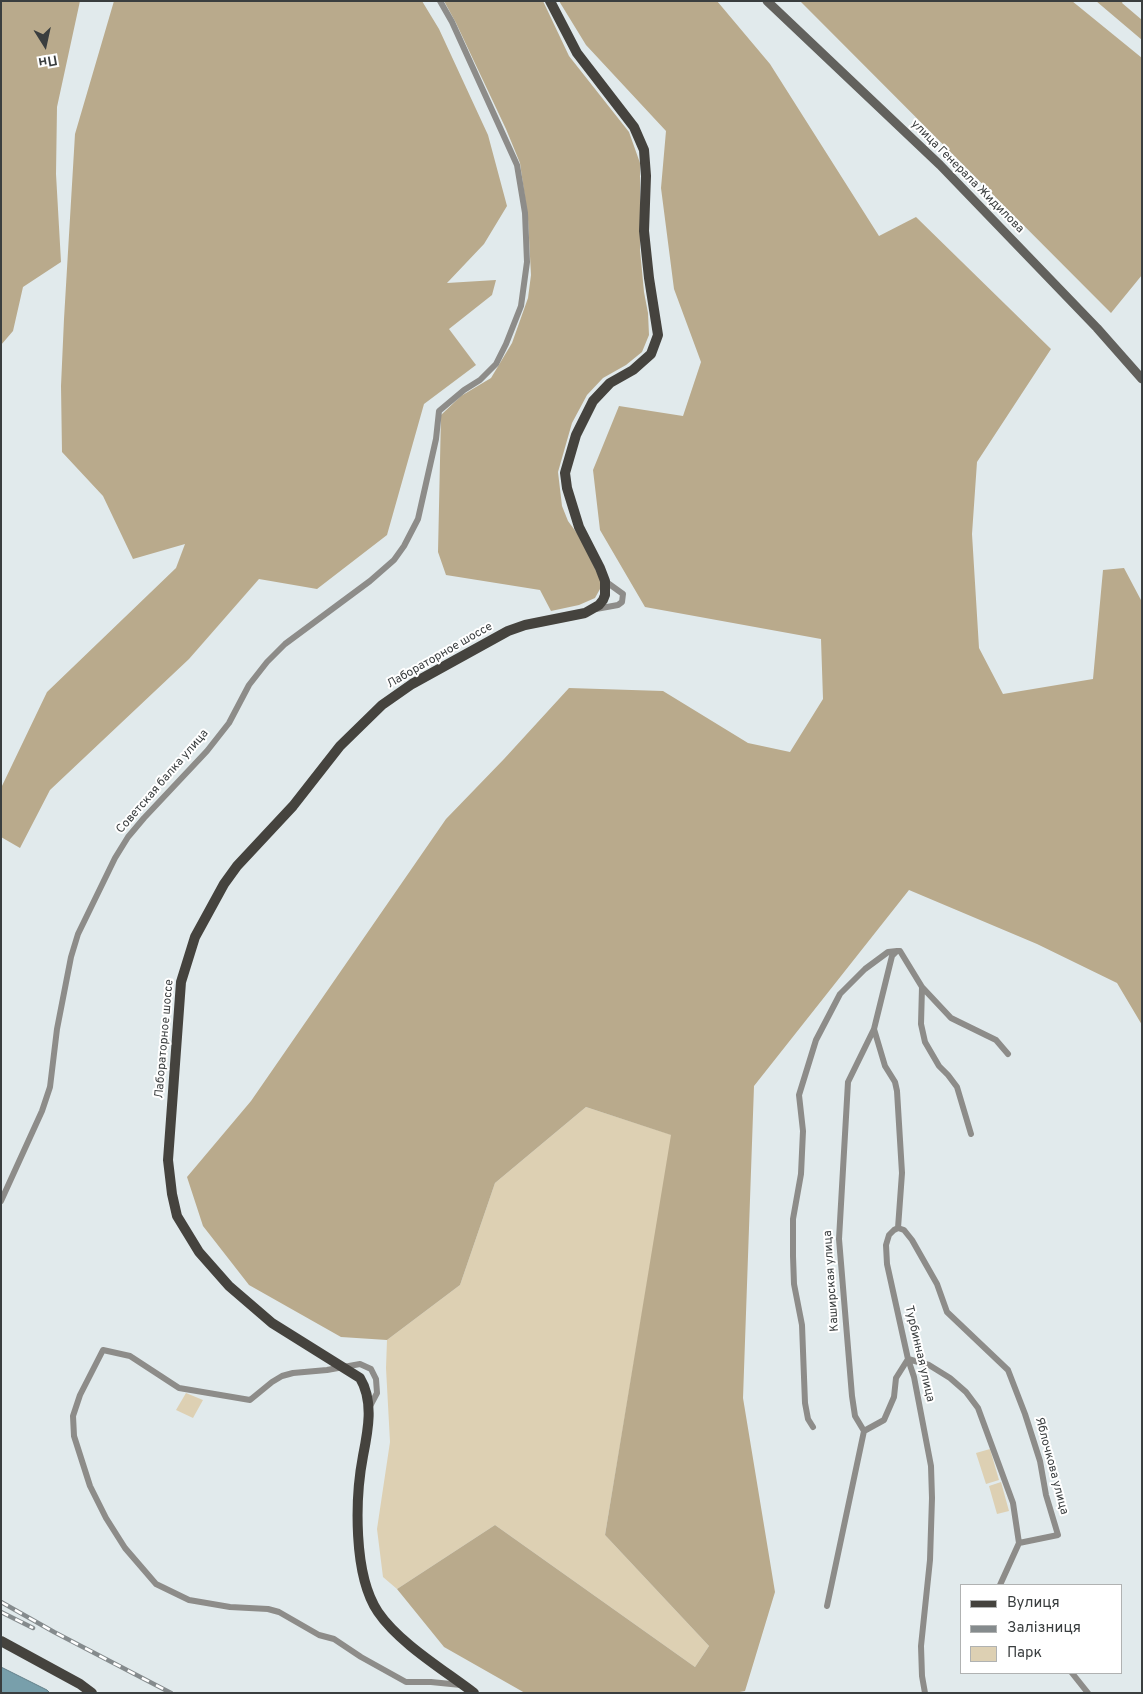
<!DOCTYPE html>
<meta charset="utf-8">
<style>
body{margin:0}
#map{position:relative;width:1143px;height:1694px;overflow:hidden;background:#e1eaec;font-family:Overpass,sans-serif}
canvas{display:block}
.frame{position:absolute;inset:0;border:2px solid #3a3e3f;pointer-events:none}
.legend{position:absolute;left:960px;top:1584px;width:162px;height:90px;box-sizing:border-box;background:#fff;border:1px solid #b0b2b2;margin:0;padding:6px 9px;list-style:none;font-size:15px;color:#3a3e3f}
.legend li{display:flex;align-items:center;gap:10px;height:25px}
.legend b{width:25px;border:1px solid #b0b2b2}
.north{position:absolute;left:20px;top:20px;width:50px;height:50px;-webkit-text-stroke:4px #fff;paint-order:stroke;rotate:170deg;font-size:14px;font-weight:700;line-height:20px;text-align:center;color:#3a3e3f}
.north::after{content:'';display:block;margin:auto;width:18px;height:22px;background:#3a3e3f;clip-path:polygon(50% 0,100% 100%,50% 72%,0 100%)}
</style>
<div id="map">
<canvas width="1143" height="1694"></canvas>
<div class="frame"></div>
<ul class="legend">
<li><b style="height:6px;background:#45433e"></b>Вулиця</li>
<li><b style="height:6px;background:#858b8d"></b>Залізниця</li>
<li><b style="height:14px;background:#ddd0b3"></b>Парк</li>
</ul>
<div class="north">Пн</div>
</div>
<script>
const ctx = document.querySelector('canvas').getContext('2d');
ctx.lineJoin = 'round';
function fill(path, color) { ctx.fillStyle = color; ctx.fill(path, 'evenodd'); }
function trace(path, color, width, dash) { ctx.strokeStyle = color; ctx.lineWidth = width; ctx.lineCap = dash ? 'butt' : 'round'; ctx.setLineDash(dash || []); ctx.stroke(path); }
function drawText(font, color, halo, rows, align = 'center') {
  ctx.font = font + ' Overpass,sans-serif'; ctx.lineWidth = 4; ctx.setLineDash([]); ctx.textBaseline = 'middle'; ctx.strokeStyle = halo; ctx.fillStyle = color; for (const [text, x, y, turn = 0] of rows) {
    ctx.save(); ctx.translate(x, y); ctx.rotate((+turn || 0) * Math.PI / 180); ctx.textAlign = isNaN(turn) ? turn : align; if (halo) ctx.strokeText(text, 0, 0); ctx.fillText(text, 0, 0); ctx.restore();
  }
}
const green = new Path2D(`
 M586,1107l86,28 -67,400 104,111 -14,21 -200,-142 -98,64 -14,-12 -6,-48 13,-87 -4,-74 1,-28 73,-55 35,-102z
 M186,1393l17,7 -10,18 -17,-8z
 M990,1449l9,31 -13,4 -10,-31z
 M1001,1482l8,29 -12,3 -8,-28z`);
const forest = new Path2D(`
 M1,1h79l-23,106 -1,67 5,88 -38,25 -10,44 -12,14z
 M114,1h308l17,28 49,106 19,71 -23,38 -37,39 49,-3 -4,15 -43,34 27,36 -52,39 -37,131 -70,54 -58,-10 -70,80 -139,131 -30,58 -19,-11v-49l46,-96 129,-124 9,-24 -52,15 -30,-63 -41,-44 -1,-66 3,-67 11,-185z
 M444,1h99l26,55 60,76 11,31v87l4,42 4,21 1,22 -7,17 -16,13 -23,13 -16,17 -15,28 -14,49 4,34 6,15 11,15 21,43v10l-5,9 -16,7 -28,6 -11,-21 -94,-15 -8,-23 3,-137 20,-19 30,-18 21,-35 16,-45 3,-23 -3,-56 -8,-56 -14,-34 -50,-106z
 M559,1h158l53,63 109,172 37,-19 135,132 -74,113 -5,72 7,114 24,46 90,-15 10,-109 21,-2 18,34v423l-25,-42 -80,-39 -128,-54 -155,196 -11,312 32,194 -30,99 -11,2h-209l-81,-46 -47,-58 98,-64 200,142 14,-21 -104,-111 66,-400 -85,-28 -91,76 -35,102 -73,55 -46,-3 -92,-52 -46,-59 -16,-49 64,-76 195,-282 58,-60 65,-71 94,3 85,52 42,9 33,-53 -2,-60 -176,-32 -45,-77 -7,-60 26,-64 64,10 18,-54 -27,-73 -13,-101 5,-57 -80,-86z
 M800,1h272l70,57v217l-31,38z
 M1096,1h27l-1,2 20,17v20z`);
const water = new Path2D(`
 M1,1667l46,23 3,3h-49z`);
const minor = new Path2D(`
 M596,609l22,-4 4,-3 1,-8 -18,-13
 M922,987l29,31 45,22 12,14
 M874,1029l11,37 10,16 2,9 5,82 -4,55 -4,2 -5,5 -3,10 1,19 21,95 6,18 17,89 1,32 -2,62 -9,86 1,30 3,17
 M1,1201l41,-90 8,-24 7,-58 14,-72 7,-23 37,-76 13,-21 16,-19 63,-67 22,-28 20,-38 18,-23 18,-18 85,-63 24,-21 10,-14 14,-27 18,-80 3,-28 25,-21 16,-10 16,-16 10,-20 15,-38 6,-44 -2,-49 -8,-48 -65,-143 -12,-21
 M898,1228l6,2 8,10 25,44 10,28 61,58 17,44 15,47 6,34 12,40 -39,8
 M908,1359l21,6 21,13 16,14 12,16 35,95 6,40 -19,42
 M369,1408l8,-15 -1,-14 -5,-10 -11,-5 -33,6 -34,3 -11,3 -10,6 -22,18 -71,-12 -49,-32 -27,-6 -23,45 -7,21 1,20 16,50 16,32 19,30 31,36 33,16 41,7 38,2 11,3 40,23 15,4 27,18 45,25h25l30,3
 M813,1427l-5,-8 -3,-16 -3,-78 -8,-41 -1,-28v-37l8,-45 2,-43 -4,-36 17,-55 24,-46 25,-25 23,-17 9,-1
 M864,1431l20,-11 10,-23 2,-19 12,-19
 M827,1606l37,-175 -9,-15 -3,-20 -13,-157 9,-157 26,-53 18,-73 5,-5h3l22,36 -1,37 4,18 14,24 9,9 9,12 14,47
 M1072,1673l16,20`);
const secondary = new Path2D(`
 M767,1l173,164 157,163 45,51`);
const primary = new Path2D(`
 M1,1641l79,43 12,9
 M474,1693c-30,-23 -75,-50 -96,-81 -25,-37 -23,-114 -15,-156 5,-25 11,-55 -3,-78l-88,-55 -43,-37 -30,-34 -22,-36 -5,-22 -4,-34 13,-178 14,-45 29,-53 13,-18 56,-60 47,-60 42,-41 30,-21 96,-53 17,-6 60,-12 14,-8 4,-5 2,-5v-14l-5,-13 -21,-41 -12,-39 -2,-15 11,-38 17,-34 17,-18 23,-13 18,-16 7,-19 -9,-57 -5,-47 2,-55 -2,-26 -10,-23 -57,-74 -27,-52`);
const rail = new Path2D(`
 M1,1602l53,30 117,61
 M1,1612l32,16`);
const streetNames = [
 ["улица Генерала Жидилова",967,177,45],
 ["Лабораторное шоссе",440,656,-30],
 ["Советская балка улица",163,782,-49],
 ["Лабораторное шоссе",165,1039,-85],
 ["Каширская улица",832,1281,-94],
 ["Турбинная улица",919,1354,77],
 ["Яблочкова улица",1051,1466,75]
];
fill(green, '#ddd0b3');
fill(forest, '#b9aa8c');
fill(water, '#789fab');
trace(water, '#65828b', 1);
trace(minor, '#8d8c89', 6);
trace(secondary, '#62615d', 9);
trace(primary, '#45433e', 10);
trace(rail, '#858b8d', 4.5);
trace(rail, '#fff', 2.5, [8]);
drawText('12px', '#3a3e3f', '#fff', streetNames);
</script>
